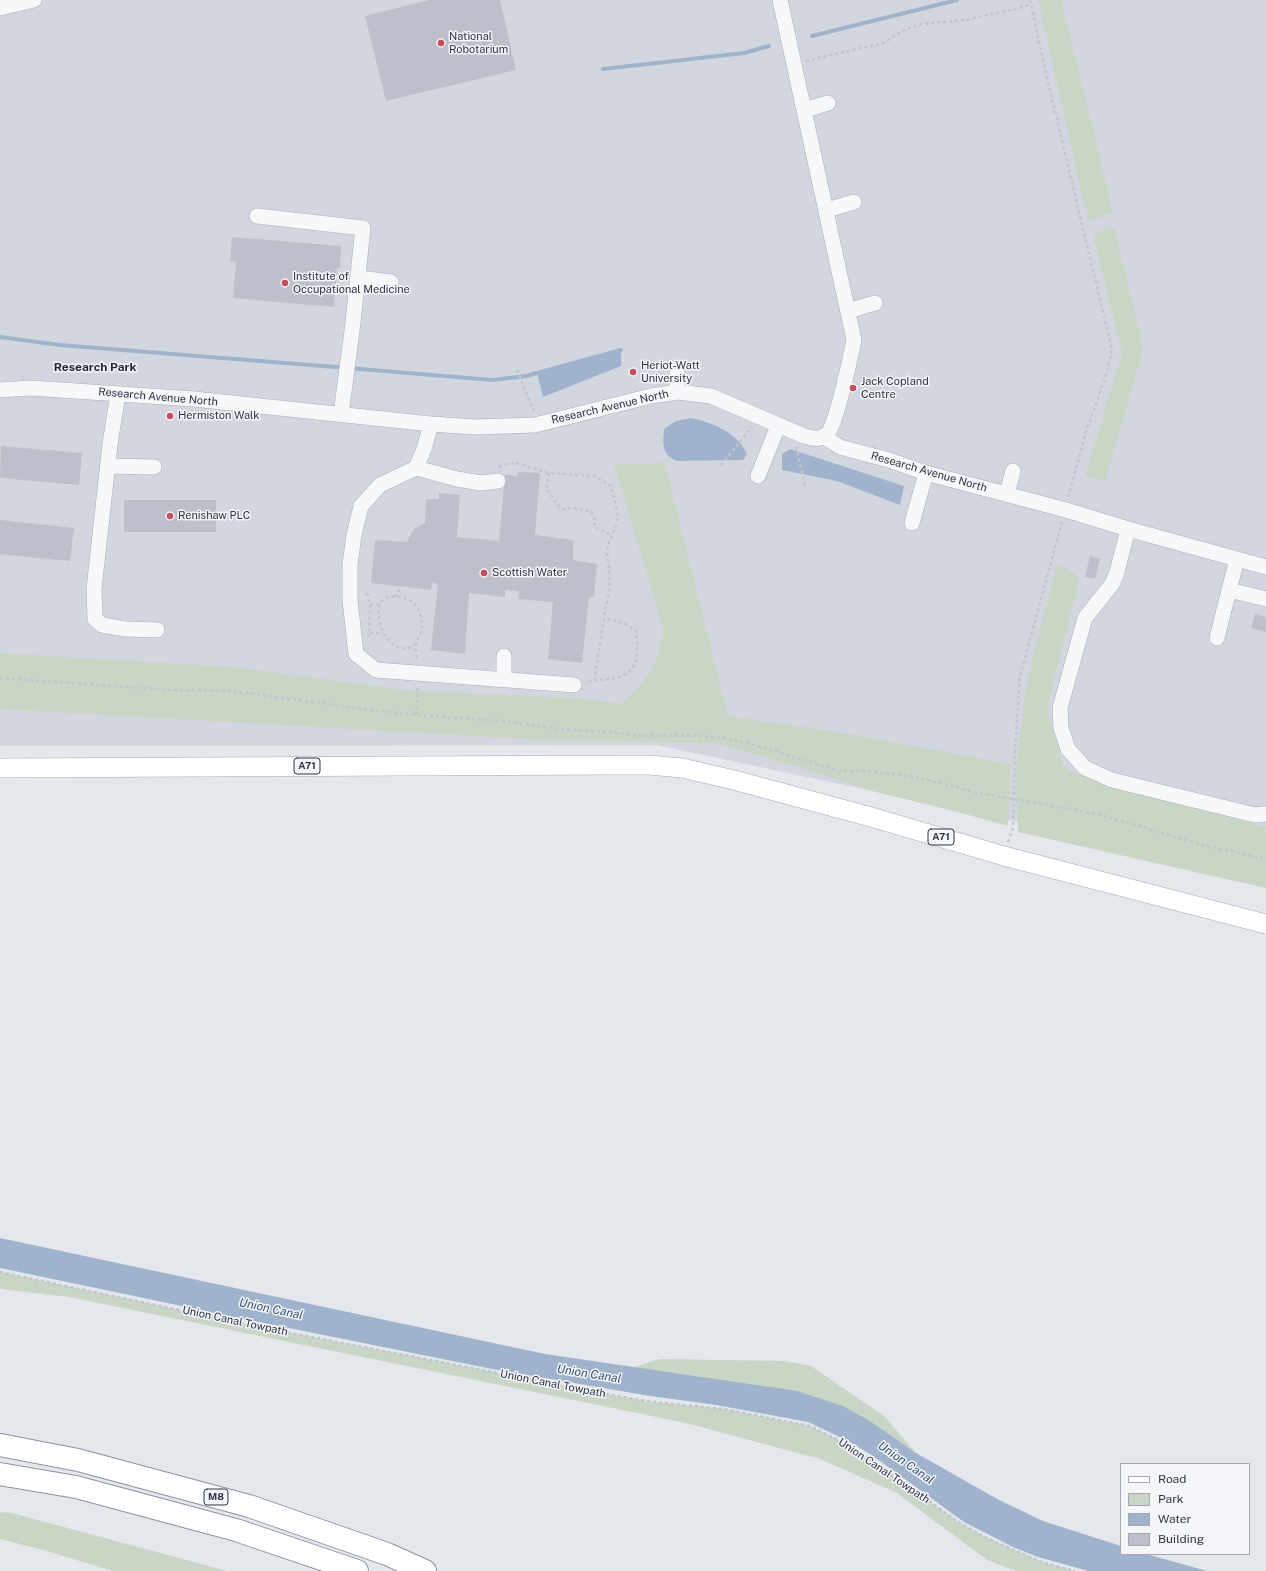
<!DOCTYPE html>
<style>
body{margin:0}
#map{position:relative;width:1266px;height:1571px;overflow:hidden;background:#e4e7ec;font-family:"Public Sans",sans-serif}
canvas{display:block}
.legend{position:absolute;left:1120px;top:1463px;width:130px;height:92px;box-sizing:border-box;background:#f4f6f9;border:1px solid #a4a8b1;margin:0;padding:5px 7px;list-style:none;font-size:12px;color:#2b3445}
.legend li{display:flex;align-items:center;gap:8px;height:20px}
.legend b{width:20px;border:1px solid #a4a8b1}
</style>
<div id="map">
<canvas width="1266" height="1571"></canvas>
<ul class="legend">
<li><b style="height:5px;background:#fff"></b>Road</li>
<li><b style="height:11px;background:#c9d6c5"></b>Park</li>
<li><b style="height:11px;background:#9fb4cc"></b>Water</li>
<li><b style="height:11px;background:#bbc0ca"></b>Building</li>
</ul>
</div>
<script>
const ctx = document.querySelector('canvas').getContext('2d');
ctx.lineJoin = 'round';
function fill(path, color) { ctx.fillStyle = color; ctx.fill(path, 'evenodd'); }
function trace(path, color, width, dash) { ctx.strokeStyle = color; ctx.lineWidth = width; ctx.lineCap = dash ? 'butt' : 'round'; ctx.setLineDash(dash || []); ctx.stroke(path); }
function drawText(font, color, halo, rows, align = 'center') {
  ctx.font = font + ' "Public Sans",sans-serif'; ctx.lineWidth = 3; ctx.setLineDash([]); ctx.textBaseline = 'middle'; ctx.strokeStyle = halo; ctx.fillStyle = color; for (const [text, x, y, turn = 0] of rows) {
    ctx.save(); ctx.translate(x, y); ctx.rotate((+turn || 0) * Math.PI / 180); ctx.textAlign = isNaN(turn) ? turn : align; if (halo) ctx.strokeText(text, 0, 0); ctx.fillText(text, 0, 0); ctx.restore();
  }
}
const built = new Path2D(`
 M0,0h1266v875l-609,-130 -657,1z`);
const green = new Path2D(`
 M1038,0h23l52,212 -25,9z
 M1114,227l26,108 2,18 -37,129 -20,-6 37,-123 -29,-118z
 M665,463l63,253 109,16 173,32 -2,62 -54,-15 -78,-19 -89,-29 -73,-20 -186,-4 -528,-30v-56l233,14 179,24 162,7 49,6 28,-32 7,-17 6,-24 -50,-167z
 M1057,564l23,13 -33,132 16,58 36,16 167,44v61l-248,-56 -2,-67 11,-84z
 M0,1272l255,54 197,38 192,37 80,8 86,17 44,22 106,75 27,15 55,24 33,9h-59l-29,-11 -90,-67 -77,-34 -134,-36 -617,-126 -69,-8z
 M659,1359l126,2 26,5 73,50 32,37 -46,-32 -27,-15 -211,-38z
 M0,1512l12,1 215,58h-114l-70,-21 -43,-11z`);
const water = new Path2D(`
 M621,350v16l-78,31 -6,-24z
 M691,418c22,5 46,14 56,36l-4,6 -66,1c-16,-7 -14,-17 -13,-32l12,-8z
 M790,449l114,37 -4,19 -63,-24 -55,-11v-16z
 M0,1238l545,116 252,37 46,15 27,15 46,32 83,47 44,21 78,25v8h25l61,17h-119l-50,-14 -25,-10 -49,-25 -91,-66 -23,-14 -42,-20 -92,-17 -66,-9 -158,-27 -248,-50 -244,-51z`);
const stream = new Path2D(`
 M812,36l145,-36
 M603,69l141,-16 25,-7
 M0,337l60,8 300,24 132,11 34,-4 95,-26`);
const building = new Path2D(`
 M429,0h71l16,70 -130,31 -21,-85z
 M232,237l109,9 -1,22h-3l-3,39 -101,-9 3,-36 -6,-1z
 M1,446l81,7 -3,32 -79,-7z
 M518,472l22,1 -5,62 38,5v20l24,4 -3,33h-5l-7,66 -34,-4 5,-57 -35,-3 1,-8 -14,-1v7l-36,-4 -4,61 -34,-4 7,-66 -6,-1 -1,7 -60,-7 4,-43 32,2 7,-13 11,-6 1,-24h13v-6l21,2 -3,42 42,4 6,-66 12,1z
 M124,500h92v32h-92z
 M0,520l74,8 -4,33 -70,-7z
 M1090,556l10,3 -5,20 -10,-2z
 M1255,614l11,3v15l-15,-4z`);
const path = new Path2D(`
 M1030,0l17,78 65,272 -6,25 -21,60 -17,63
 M806,61l77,-18 23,-14 16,-5 43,-4 50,-11 16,-5
 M517,370l17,41
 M796,447l9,38
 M721,465l31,-38
 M499,467l8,-3 9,-1 33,10 45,3 16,9c4,11 9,26 6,39 -2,10 -9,17 -9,29 0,5 2,10 2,15 1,12 1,26 -3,37l-12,76 -7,1
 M549,473l-3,16c7,6 9,15 16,20l10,-1 19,3 4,9 -1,7 17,8
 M367,593l3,12 -1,32
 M395,597l7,-11
 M370,605l10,-1
 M370,633h13
 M416,644c-3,1 -6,4 -9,4 -21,4 -37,-35 -24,-48 6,-6 17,-3 24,-1 10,3 14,15 15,25 1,7 -5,14 -6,20 -1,5 1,11 1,16
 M0,678l172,12 59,1 125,17 60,7 86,6 65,9 41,2 32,4 47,-1 35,3 37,8 80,25h29l48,6 63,16 119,21 105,31 63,14
 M594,681c9,-2 20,-2 28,-5 18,-7 16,-30 14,-45l-10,-7 -22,-6
 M416,715l2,-28
 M1008,842l5,-14 2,-79 5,-73 42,-154
 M0,1272l255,54 197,38 193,37 79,8 86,17 44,22 106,75 27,15 55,24 33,9`);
const minor = new Path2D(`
 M0,8l34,-8
 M805,110l23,-7
 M827,210l27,-8
 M257,216l106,12 -11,103 -11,83
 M359,278l32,4
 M848,311l27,-8
 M677,369v23
 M0,390l31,-2 163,11 237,25 44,3 60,-2 116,-29 27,-4 33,4 93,40c7,2 17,5 23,-2 9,-8 24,-79 27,-94l-74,-340
 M118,394l-8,50 -16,145 1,30 7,6 23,4 32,1
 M431,424l-7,25 -8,19 -36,17 -19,21 -7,29 -4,29v36l6,54 20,16 198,15
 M823,436l17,11 49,13 37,13 140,37 62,19 138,38
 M108,466l46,1
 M416,468l41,11 24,4 17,-2
 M758,476l20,-50
 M1007,494l6,-23
 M912,523l14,-50
 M1128,529l-11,43 -5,12 -27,34 -25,90 1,20 7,21 17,19 27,12 143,35 11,-1
 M1237,559l-8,31 37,9
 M1217,638l12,-48
 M504,679v-23`);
const major = new Path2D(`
 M0,768l614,-3h35l33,3 52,12 137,37 133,39 262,68`);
const highway = new Path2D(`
 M0,1445l78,15 171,46 138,48 38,17
 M0,1474l76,13 160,43 121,41`);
const markers = [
 [441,43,4,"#d1495b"],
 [285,283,4,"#d1495b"],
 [633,372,4,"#d1495b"],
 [853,388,4,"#d1495b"],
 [170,416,4,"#d1495b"],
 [170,516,4,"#d1495b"],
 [484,573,4,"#d1495b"]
];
const shields = [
 [307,766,26],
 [941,837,26],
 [216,1497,24]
];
const shieldNames = [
 ["A71",307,766],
 ["A71",941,837],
 ["M8",216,1497]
];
const poiNames = [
 ["National",449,37],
 ["Robotarium",449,50],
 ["Institute of",293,277],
 ["Occupational Medicine",293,290],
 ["Heriot-Watt",641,366],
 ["University",641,379],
 ["Jack Copland",861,382],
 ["Centre",861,395],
 ["Hermiston Walk",178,416],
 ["Renishaw PLC",178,516],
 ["Scottish Water",492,573]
];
const streetNames = [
 ["Research Avenue North",158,397,5],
 ["Research Avenue North",610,407,-13],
 ["Research Avenue North",929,472,16],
 ["Union Canal Towpath",235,1321,12],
 ["Union Canal Towpath",553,1384,11],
 ["Union Canal Towpath",884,1471,34]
];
const neighbourhoodNames = [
 ["Research Park",95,367]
];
const waterNames = [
 ["Union Canal",271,1309,12],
 ["Union Canal",589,1374,9],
 ["Union Canal",906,1463,35]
];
fill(built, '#d2d6de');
fill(green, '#c9d6c5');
fill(water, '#9fb4cc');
trace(stream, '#9fb4cc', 4);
fill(building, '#bbc0ca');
trace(minor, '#a9aeb7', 16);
trace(major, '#a3abb8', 20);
trace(highway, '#8b94a3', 24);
trace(path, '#c2c5cb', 2.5, [3, 3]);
trace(minor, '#f7f8fa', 15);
trace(major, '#fff', 19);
trace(highway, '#fff', 22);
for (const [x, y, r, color] of markers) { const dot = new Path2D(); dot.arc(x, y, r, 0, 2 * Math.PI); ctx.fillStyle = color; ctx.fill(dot); trace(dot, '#f4f6f9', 1.5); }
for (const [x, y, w] of shields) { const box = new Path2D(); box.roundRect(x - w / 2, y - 8, w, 16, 3); ctx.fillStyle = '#f4f6f9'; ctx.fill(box); trace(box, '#2b3445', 1); }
drawText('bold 10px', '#2b3445', null, shieldNames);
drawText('11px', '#2b3445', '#f4f6f9', poiNames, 'left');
drawText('11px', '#2b3445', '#f4f6f9', streetNames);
drawText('bold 12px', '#1d2536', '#f4f6f9', neighbourhoodNames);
drawText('italic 12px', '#34527a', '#f4f6f9', waterNames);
</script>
